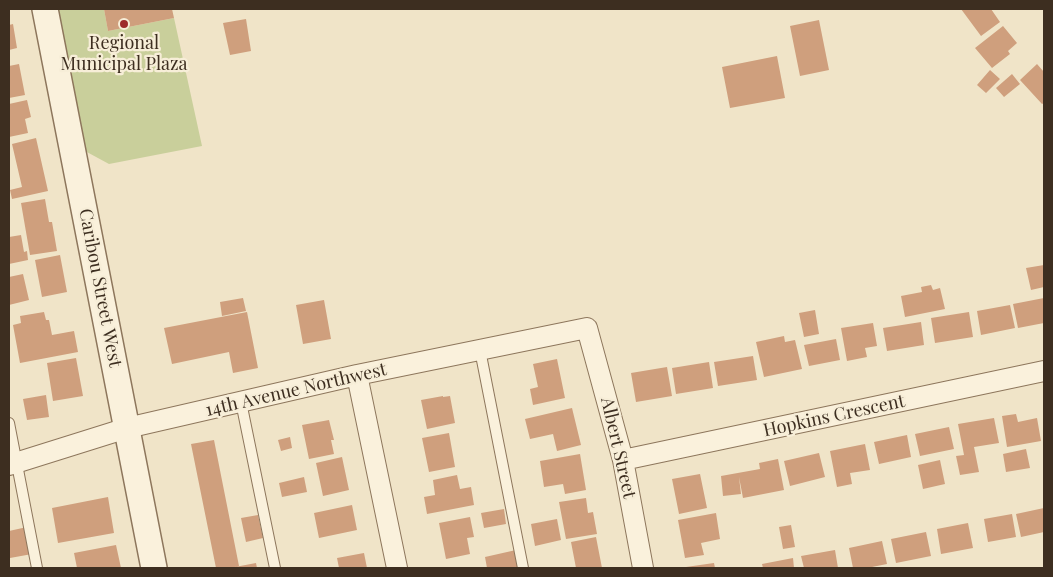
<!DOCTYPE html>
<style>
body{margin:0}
#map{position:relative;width:1053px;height:577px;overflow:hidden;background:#f0e4c8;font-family:"Playfair Display",serif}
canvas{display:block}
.frame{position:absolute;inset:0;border:10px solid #3d2e20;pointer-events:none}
</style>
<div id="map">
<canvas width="1053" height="577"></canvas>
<div class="frame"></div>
</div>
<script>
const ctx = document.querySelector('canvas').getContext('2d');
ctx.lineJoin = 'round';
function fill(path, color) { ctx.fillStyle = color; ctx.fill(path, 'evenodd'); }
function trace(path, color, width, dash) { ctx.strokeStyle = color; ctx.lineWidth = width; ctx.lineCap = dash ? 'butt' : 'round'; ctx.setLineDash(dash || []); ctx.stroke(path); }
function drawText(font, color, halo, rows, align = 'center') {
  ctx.font = font + ' "Playfair Display",serif'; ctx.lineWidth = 4.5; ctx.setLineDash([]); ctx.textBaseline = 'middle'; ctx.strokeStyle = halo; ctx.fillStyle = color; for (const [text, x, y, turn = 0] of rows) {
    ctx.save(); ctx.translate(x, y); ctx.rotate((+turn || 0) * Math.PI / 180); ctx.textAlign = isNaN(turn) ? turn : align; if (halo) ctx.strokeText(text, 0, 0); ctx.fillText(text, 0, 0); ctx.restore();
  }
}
const green = new Path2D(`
 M58,9h46l4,22 66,-13 28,128 -93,18 -24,-13z`);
const building = new Path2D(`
 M104,9h68l2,9 -66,13z
 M961,9h30l9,13 -19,14z
 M246,19l5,32 -21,4 -7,-32z
 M819,20l10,50 -29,6 -10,-50z
 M13,24l4,24 -8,2v-25z
 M1003,26l14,17 -9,8 2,3 -18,14 -17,-20z
 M777,56l8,42 -55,10 -8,-41z
 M19,64l6,31 -16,3v-32z
 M1037,64l7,8v31l-2,1 -22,-24z
 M990,70l10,9 -14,14 -9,-8z
 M1012,74l8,10 -16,13 -8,-9z
 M27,100l4,17 -6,2 3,14 -19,4v-33z
 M36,138l12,53 -36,8 -2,-9 12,-3 -10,-43z
 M45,199l4,23h3l5,29 -27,4 -9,-52z
 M21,235l3,17 3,-1 1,9 -19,4v-27z
 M60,255l7,37 -25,5 -7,-37z
 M1044,265v22l-13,3 -5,-22z
 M23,274l6,26 -20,5v-28z
 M931,285l2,5 7,-2 5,21 -40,8 -4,-21 21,-4 -1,-5z
 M243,298l3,13 -24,5 -2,-14z
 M1044,298v25l-26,5 -5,-24z
 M324,300l7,39 -28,5 -7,-39z
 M1010,305l5,23 -34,7 -4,-24z
 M815,310l4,24 -15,3 -5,-24z
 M44,312l2,8h3l3,15 22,-4 4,21 -58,11 -7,-38 8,-2 -1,-7z
 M247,312l11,56 -25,5 -4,-21 -57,12 -8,-36z
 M969,312l4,25 -38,6 -4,-25z
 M921,322l3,23 -37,6 -4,-23z
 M873,323l4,23 -12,2 2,9 -20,4 -6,-33z
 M784,336l1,6 10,-2 7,29 -38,8 -8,-35z
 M836,339l4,21 -31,6 -5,-21z
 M753,356l4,24 -39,6 -4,-24z
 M76,358l7,38 -30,5 -6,-38z
 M557,359l8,39 -32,7 -3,-16 8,-2 -5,-23z
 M709,362l4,26 -37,6 -4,-26z
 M667,367l5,29 -36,6 -5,-29z
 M46,395l3,22 -22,3 -4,-21z
 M443,396v1l7,-1 5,27 -28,6 -6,-29z
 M572,408l9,37 -24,6 -4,-17 -23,5 -5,-20z
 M1016,414l2,8 19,-4 4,23 -34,6 -5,-31z
 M994,418l5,25 -25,4 5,25 -19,3 -4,-19 8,-1 -6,-31z
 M329,420l5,20h-3l3,14 -25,5 -7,-34z
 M949,427l5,22 -34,7 -5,-22z
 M449,433l6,34 -26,5 -7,-34z
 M907,435l4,22 -32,7 -5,-22z
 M290,437l2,11 -11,3 -3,-11z
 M214,440l25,126 -7,2h-16l-25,-124z
 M865,444l5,26 -20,3 2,11 -15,3 -7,-36z
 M1026,449l4,19 -24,4 -3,-18z
 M819,453l6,24 -35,9 -6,-25z
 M580,454l6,36 -21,4 -2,-10 -19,3 -4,-26z
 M342,457l7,33 -26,6 -7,-33z
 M778,459l6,31 -41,8 -4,-21 2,17 -18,2 -2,-20 39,-7 -1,-6z
 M940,460l5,24 -22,5 -5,-24z
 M700,474l7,34 -28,6 -7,-35z
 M457,475l3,14 11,-2 3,18 -47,9 -3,-17 11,-2 -2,-15z
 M304,477l3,15 -25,5 -3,-14z
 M108,497l6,36 -56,10 -6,-35z
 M586,498l2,15 5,-1 4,22 -31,5 -7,-37z
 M352,505l5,25 -38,8 -5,-25z
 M1044,508v24l-23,5 -5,-23z
 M504,509l2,15 -22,4 -3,-15z
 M716,513l4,26 -19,4 3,12 -19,3 -7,-38z
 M1012,514l4,23 -28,5 -4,-23z
 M258,515l5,23 -17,4 -5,-24z
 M470,517l4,20 -7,1 3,16 -24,5 -7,-36z
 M557,519l4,21 -26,6 -4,-22z
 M968,523l5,25 -32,6 -4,-25z
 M791,525l4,22 -12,2 -4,-22z
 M27,527l5,27 -22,4 -1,-27z
 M926,532l5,24 -35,7 -5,-24z
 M596,537l6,31h-26l-5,-26z
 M882,541l5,23 -20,4h-14l-4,-20z
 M116,545l5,23h-44l-3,-15z
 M516,550l4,18h-33l-2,-11z
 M835,550l3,18h-34l-3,-12z
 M364,553l3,15h-28l-2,-10z
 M793,558l1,10h-31l-1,-4z
 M256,563l1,5h-22v-1z
 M714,563l1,5h-29v-1z`);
const service = new Path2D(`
 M480,350l43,218
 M241,402l34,166
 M9,423l28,145`);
const minor = new Path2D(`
 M357,375l40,193
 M623,460l421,-89
 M9,465l118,-37 230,-53 230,-47 36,132 20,108`);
const tertiary = new Path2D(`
 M45,9l109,559`);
const markers = [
 [124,24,5,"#9e2a2b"]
];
const poiNames = [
 ["Regional",124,43],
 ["Municipal Plaza",124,64]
];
const streetNames = [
 ["Caribou Street West",100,288,79],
 ["14th Avenue Northwest",296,390,-13],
 ["Hopkins Crescent",834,416,-12],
 ["Albert Street",618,448,77]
];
fill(green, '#c9cf9b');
fill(building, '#cf9f7d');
trace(service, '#8d765c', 12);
trace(minor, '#8d765c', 22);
trace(tertiary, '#8d765c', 28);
trace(service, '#faf1dc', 10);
trace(minor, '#faf1dc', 20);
trace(tertiary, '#faf1dc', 25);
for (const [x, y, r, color] of markers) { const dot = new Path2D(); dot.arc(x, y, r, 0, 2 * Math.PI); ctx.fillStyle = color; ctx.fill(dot); trace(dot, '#f7eed8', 2); }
drawText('18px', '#3d2e20', '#f7eed8', poiNames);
drawText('18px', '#3d2e20', '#f7eed8', streetNames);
</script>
